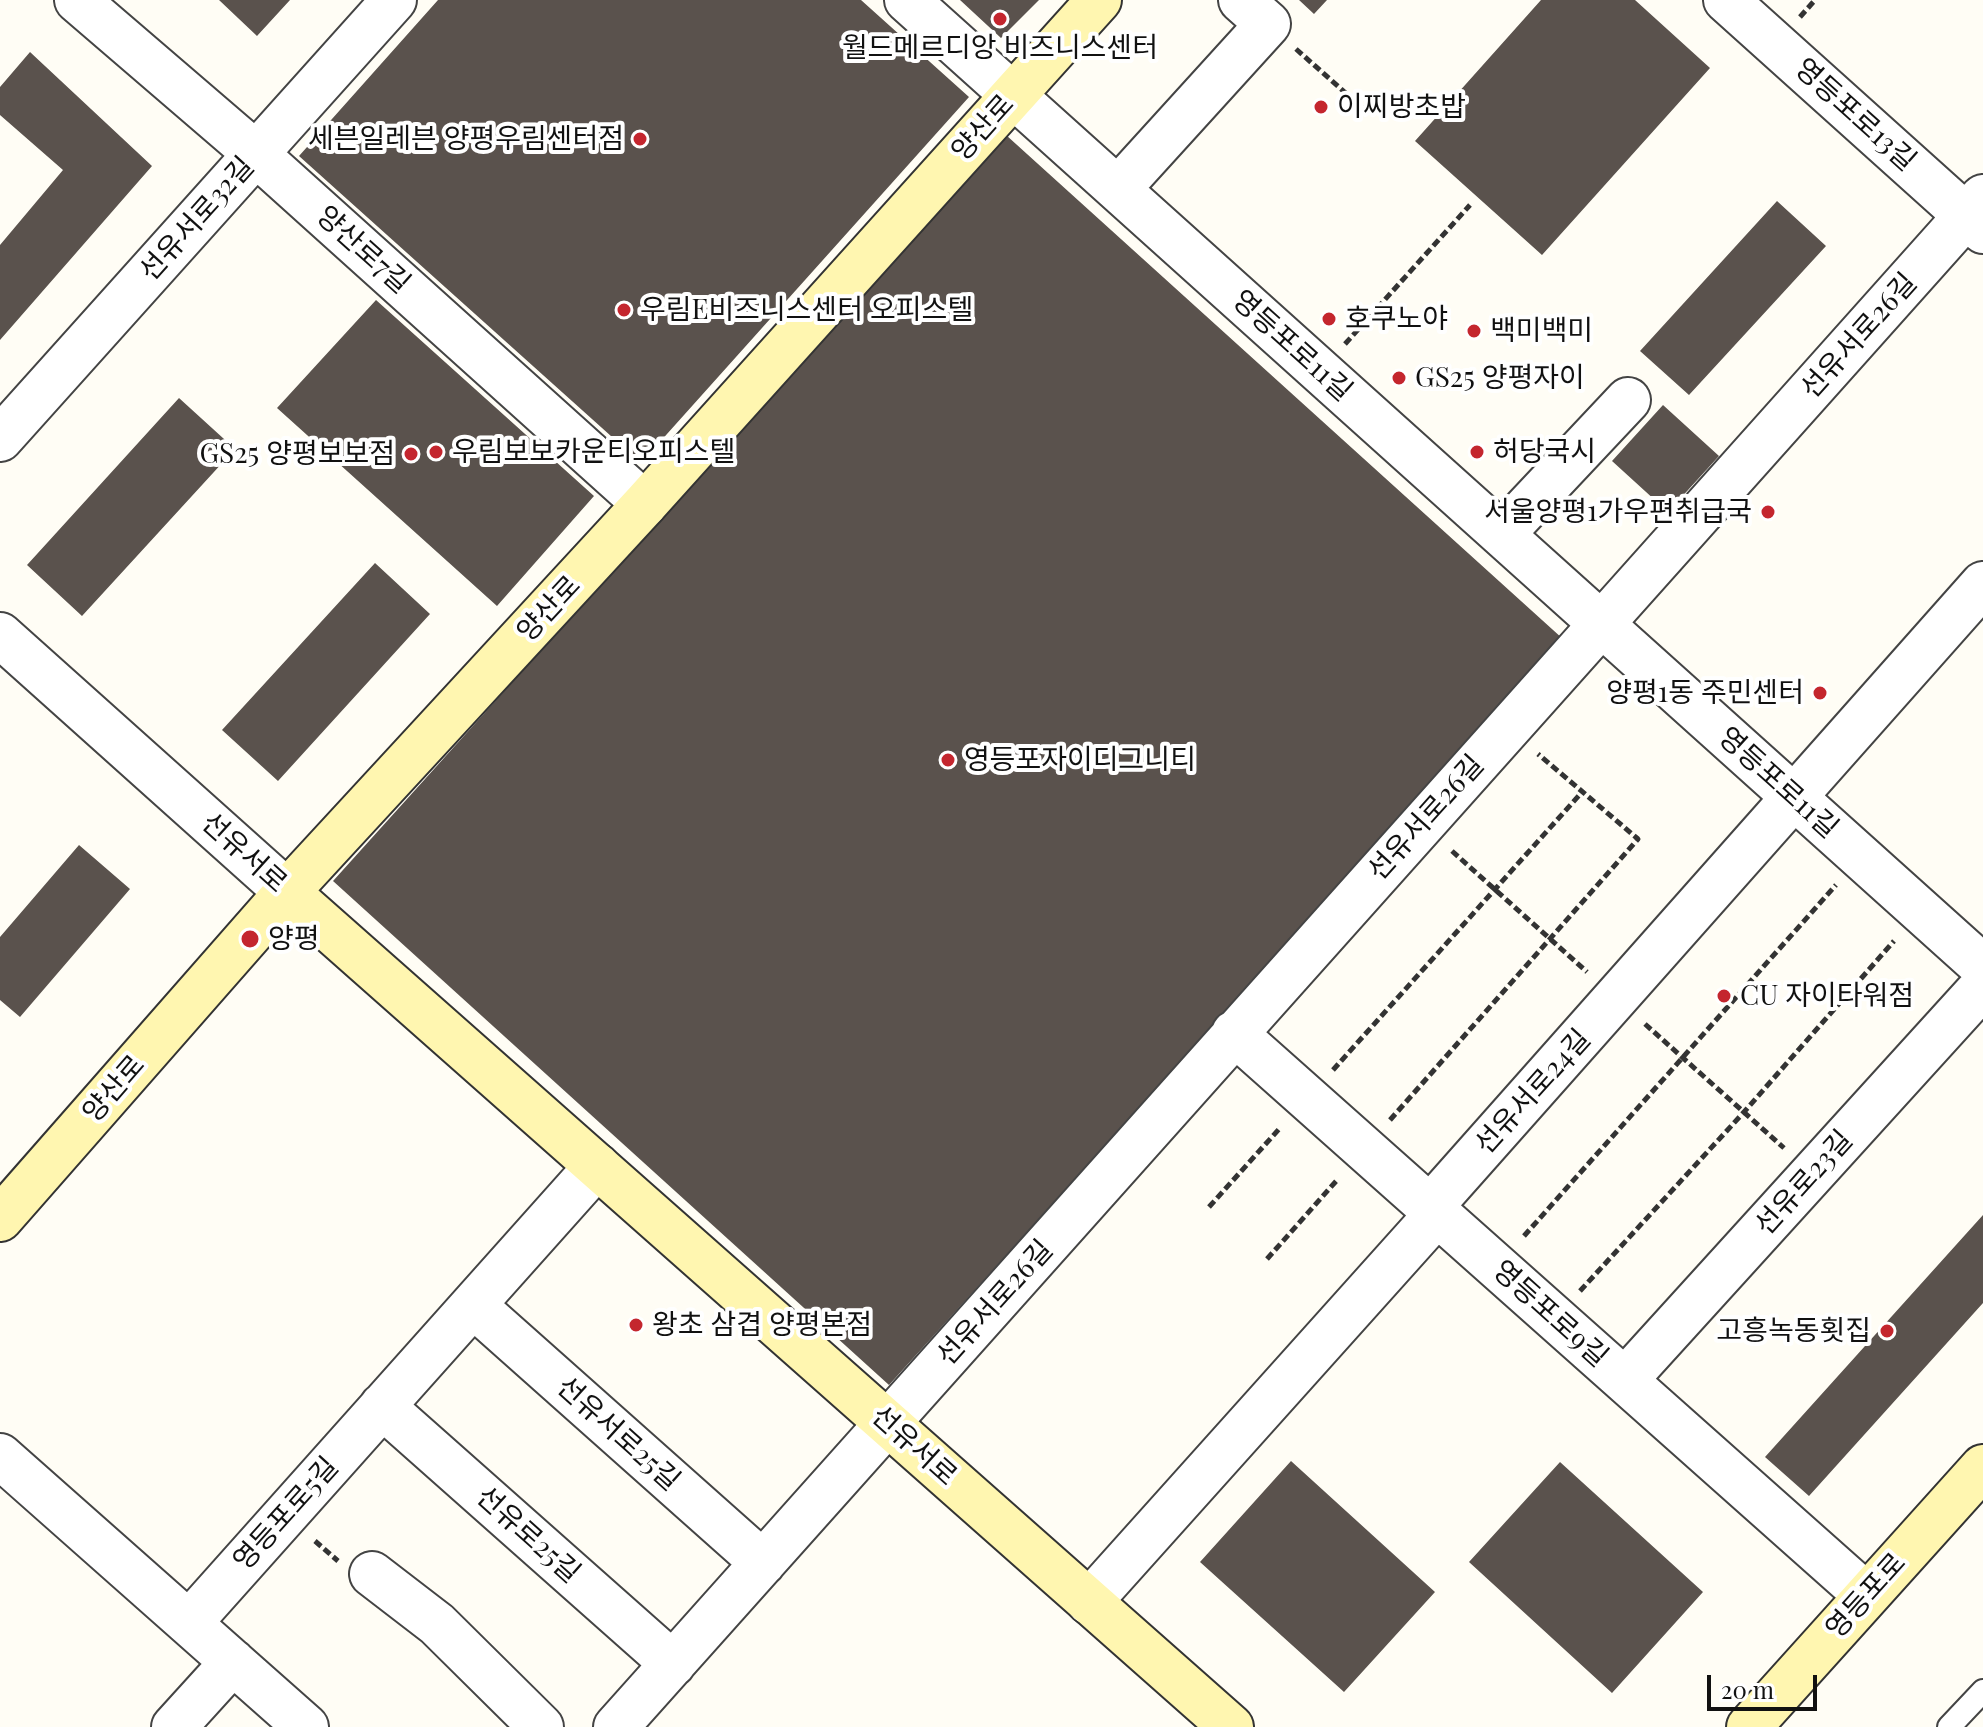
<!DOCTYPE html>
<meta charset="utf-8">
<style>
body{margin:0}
#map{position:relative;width:1983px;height:1727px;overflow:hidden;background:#fffdf5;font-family:"Playfair Display",serif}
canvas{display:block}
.scale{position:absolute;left:1707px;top:1675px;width:110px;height:36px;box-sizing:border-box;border:4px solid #111;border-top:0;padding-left:10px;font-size:24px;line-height:28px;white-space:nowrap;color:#111;-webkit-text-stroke:6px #fff;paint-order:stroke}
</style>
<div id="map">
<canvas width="1983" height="1727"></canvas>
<div class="scale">20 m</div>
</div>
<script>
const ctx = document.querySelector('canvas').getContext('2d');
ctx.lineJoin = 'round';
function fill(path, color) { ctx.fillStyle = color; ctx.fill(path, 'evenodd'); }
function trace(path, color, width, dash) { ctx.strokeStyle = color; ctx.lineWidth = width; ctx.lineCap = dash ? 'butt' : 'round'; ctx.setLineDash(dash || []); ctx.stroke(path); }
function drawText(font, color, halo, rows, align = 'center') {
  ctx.font = font + ' "Playfair Display","Noto Sans KR",serif'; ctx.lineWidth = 8; ctx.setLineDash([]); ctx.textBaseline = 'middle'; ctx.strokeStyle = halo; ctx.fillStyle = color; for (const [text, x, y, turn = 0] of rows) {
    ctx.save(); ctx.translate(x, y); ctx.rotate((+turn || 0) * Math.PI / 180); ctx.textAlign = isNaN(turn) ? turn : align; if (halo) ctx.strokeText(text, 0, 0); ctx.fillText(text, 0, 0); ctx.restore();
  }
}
const building = new Path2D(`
 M219,0h71l-33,36z
 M438,0h423l108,97 -328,366 -342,-307z
 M960,0h79l-38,38z
 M1299,0h28l-13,14z
 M1541,0h94l75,68 -168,187 -127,-114z
 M30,52l122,114 -152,174v-95l63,-75 -63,-55v-28z
 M1006,135l557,504 -674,746 -556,-504z
 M1777,201l49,45 -137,149 -49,-44z
 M376,300l218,196 -97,110 -220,-198z
 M179,398l56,51 -153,167 -55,-51z
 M1663,405l56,51 -51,56 -56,-51z
 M375,563l55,51 -152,167 -56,-51z
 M79,845l51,44 -110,128 -20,-17v-63z
 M1983,1215v88l-174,193 -44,-39z
 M1291,1461l144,131 -91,100 -144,-130z
 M1560,1462l143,130 -91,101 -143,-131z`);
const path = new Path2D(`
 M1800,17l15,-17
 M1296,49l71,63
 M1345,344l125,-139
 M1452,851l135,121
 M1645,1024l139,124
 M1333,1070l250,-279
 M1390,1120l248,-281 -100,-85
 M1209,1207l71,-79
 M1524,1236l312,-351
 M1267,1259l71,-80
 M1580,1291l164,-179 150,-171
 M315,1541l23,20`);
const lane = new Path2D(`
 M1949,1727l34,-36`);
const street = new Path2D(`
 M77,0l178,153 390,351
 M907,0l1076,967
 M1726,0l257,231
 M1118,189l150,-165 -27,-24
 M0,439l394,-439
 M1502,534l126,-134
 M0,635l287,257
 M1234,1033l632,562
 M473,1305l290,258
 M1625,1380l358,-394
 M382,1406l291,258
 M0,1456l306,271
 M372,1574l65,50 104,103
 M1089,1602l348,-388 3,-18 543,-612
 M189,1623l408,-457
 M174,1727l59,-65
 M616,1727l1367,-1530`);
const secondary = new Path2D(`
 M287,892l944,835
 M0,1219l287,-327 358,-388 454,-504
 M1749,1727l234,-260`);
const markers = [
 [1000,19,8,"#c4262e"],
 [1321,107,8,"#c4262e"],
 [640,139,8,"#c4262e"],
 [624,310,8,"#c4262e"],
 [1329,319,8,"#c4262e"],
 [1474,331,8,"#c4262e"],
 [1399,378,8,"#c4262e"],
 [436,452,8,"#c4262e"],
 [1477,452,8,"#c4262e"],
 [411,454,8,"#c4262e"],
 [1768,512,8,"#c4262e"],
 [1820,693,8,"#c4262e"],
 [948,760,8,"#c4262e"],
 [250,939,10,"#c4262e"],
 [1724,996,8,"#c4262e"],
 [636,1325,8,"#c4262e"],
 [1887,1331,8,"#c4262e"]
];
const poiNames = [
 ["월드메르디앙 비즈니스센터",1000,48,"center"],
 ["이찌방초밥",1337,107],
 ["세븐일레븐 양평우림센터점",624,139,"right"],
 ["우림E비즈니스센터 오피스텔",640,310],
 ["호쿠노야",1345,319],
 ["백미백미",1490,331],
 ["GS25 양평자이",1415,378],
 ["우림보보카운티오피스텔",452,452],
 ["허당국시",1493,452],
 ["GS25 양평보보점",395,454,"right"],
 ["서울양평1가우편취급국",1752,512,"right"],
 ["양평1동 주민센터",1804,693,"right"],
 ["영등포자이디그니티",964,760],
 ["양평",268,939],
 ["CU 자이타워점",1740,996],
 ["왕초 삼겹 양평본점",652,1325],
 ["고흥녹동횟집",1871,1331,"right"]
];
const streetNames = [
 ["영등포로13길",1855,115,42],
 ["양산로",983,128,-48],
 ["선유서로32길",197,219,-48],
 ["양산로7길",363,250,42],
 ["선유서로26길",1859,336,-48],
 ["영등포로11길",1292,346,42],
 ["양산로",549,609,-47],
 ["영등포로11길",1778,783,42],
 ["선유서로26길",1426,818,-48],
 ["선유서로",244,853,42],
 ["양산로",114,1089,-49],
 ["선유서로24길",1533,1092,-48],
 ["선유로23길",1804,1183,-48],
 ["선유서로26길",995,1303,-48],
 ["영등포로9길",1550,1314,42],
 ["선유서로25길",618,1434,42],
 ["선유서로",914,1446,42],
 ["영등포로5길",286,1514,-48],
 ["선유로25길",528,1535,42],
 ["영등포로",1866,1596,-48]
];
fill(building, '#5a524d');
trace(lane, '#444', 26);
trace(street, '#444', 48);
trace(secondary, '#333', 48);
trace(path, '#333', 5, [8, 4]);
trace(lane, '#fff', 22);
trace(street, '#fff', 44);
trace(secondary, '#fff6b0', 44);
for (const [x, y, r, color] of markers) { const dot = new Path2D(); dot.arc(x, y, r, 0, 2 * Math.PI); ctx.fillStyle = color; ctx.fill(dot); trace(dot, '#fff', 3); }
drawText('28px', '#111', '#fff', poiNames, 'left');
drawText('28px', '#111', '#fff', streetNames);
</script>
